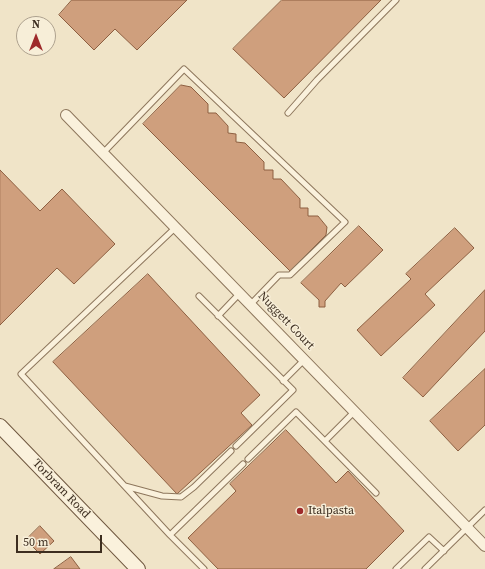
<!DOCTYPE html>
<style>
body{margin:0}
#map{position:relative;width:485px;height:569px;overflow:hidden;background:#f0e4c8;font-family:"Source Serif 4",serif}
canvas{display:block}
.north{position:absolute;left:16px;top:16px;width:40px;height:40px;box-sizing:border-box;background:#f7eed8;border:1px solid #ada18e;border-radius:50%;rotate:0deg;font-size:11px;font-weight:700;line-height:16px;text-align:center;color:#3d2e20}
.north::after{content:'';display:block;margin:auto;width:14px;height:18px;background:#9e2a2b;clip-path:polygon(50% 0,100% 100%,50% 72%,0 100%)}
.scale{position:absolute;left:16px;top:535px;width:86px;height:18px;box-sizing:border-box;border:2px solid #3d2e20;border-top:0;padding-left:5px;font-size:12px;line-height:14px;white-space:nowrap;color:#3d2e20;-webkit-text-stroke:3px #f7eed8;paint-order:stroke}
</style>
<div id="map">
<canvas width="485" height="569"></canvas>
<div class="north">N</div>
<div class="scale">50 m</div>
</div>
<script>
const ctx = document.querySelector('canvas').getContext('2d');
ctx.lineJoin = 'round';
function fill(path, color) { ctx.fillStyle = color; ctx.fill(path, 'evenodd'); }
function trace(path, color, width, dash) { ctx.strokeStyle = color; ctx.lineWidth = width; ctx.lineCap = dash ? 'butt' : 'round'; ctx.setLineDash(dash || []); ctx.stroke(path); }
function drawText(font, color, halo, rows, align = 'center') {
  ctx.font = font + ' "Source Serif 4",serif'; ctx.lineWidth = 3; ctx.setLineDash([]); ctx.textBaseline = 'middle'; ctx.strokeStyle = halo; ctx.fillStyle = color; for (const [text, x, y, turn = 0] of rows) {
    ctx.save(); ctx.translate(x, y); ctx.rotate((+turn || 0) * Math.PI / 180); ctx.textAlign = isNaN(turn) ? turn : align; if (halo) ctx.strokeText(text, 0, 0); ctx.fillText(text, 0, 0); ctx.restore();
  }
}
const building = new Path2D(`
 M72,0h115l-50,50 -22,-21 -21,21 -35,-35z
 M282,0h99l-97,98 -51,-49z
 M181,85l10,2 17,17v9h8l12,13v7l8,1v8l9,1 19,19v8h9v9h8l19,20v9h8v8h10l9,11 -1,8 -36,36 -147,-147z
 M0,170l40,41 22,-22 53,55 -41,40 -17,-16 -57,57z
 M359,226l24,24 -38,37 -4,-4 -16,18v6h-6v-7l-18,-17z
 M455,228l19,20 -49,46 10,11 -54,51 -24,-26 54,-51 -5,-5z
 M148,274l112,121 -19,18 11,12 -75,69 -124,-132z
 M485,290v41l-62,66 -20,-19z
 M485,369v56l-27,26 -28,-30z
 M286,430l50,53 12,-12 56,60 -38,38h-148l-30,-31 48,-47 -6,-7z
 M40,526l14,15 -14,13 -14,-14z
 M71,557l9,12h-26z`);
const service = new Path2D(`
 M288,113l29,-33 79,-80
 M103,153l81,-84 161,153 -55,53h-11l-28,29
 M175,228l-154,146 149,161 34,34
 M199,296l94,94 -57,56
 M218,316l22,-23
 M283,381l21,-21
 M325,441l29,-29
 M248,459l48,-47 80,81
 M125,486l37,10 19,1 13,-10 37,-36
 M170,535l73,-71
 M396,569l33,-32 15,14
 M425,569l60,-59`);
const minor = new Path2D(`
 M66,115l419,431`);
const secondary = new Path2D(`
 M0,426l138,143`);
const markers = [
 [300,511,4,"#9e2a2b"]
];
const streetNames = [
 ["Nuggett Court",286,321,46],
 ["Torbram Road",61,489,46]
];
const poiNames = [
 ["Italpasta",308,511]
];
fill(building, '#cf9f7d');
trace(building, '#8d5f41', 1);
trace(service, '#8d765c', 7);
trace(minor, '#8d765c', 12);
trace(secondary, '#6f573f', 16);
trace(service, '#faf1dc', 5);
trace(minor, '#faf1dc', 10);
trace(secondary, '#faf1dc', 14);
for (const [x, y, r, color] of markers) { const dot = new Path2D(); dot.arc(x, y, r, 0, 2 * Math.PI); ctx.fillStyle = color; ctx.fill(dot); trace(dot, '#f7eed8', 1.5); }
drawText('12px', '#3d2e20', '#f7eed8', streetNames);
drawText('12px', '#3d2e20', '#f7eed8', poiNames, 'left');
</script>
